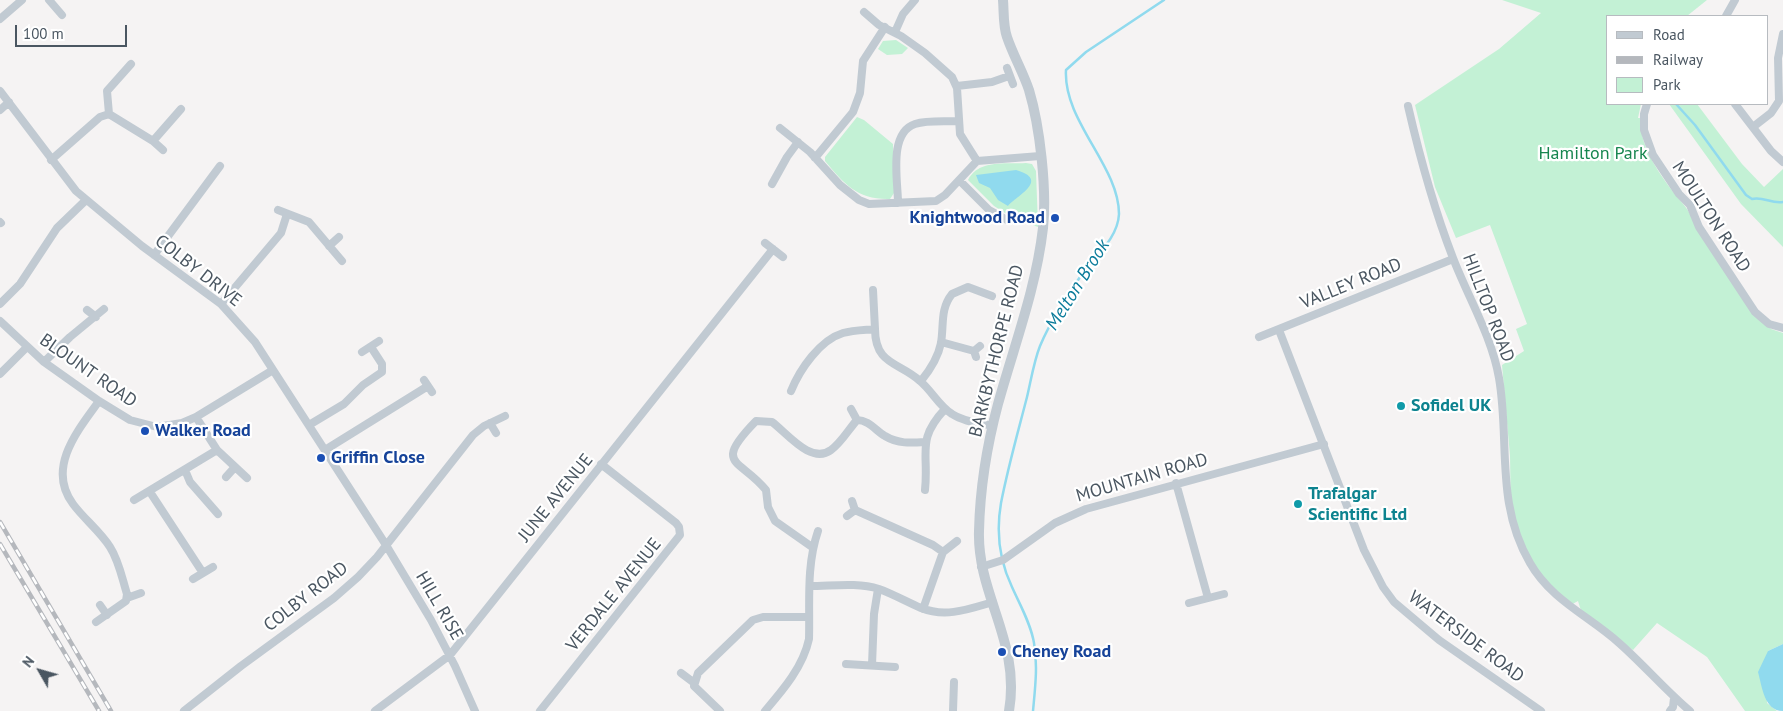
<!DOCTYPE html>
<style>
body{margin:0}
#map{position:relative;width:1783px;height:711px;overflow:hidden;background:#f5f3f3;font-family:"PT Sans",sans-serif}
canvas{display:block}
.legend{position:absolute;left:1606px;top:15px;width:162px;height:90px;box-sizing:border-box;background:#fff;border:1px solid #b7bbc0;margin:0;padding:6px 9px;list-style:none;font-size:15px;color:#4a5661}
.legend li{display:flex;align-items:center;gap:10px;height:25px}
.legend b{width:25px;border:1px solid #b7bbc0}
.north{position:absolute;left:15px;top:646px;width:50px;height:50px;-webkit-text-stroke:4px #fff;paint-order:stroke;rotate:308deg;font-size:14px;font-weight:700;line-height:20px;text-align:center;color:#4a5661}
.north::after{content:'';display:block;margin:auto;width:18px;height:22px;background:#4a5661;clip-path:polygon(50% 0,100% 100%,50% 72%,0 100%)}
.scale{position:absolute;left:15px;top:25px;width:112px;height:22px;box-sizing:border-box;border:2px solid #4a5661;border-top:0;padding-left:6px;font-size:15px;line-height:18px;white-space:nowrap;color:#4a5661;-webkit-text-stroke:4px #fff;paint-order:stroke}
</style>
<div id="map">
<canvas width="1783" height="711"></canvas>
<ul class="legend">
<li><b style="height:6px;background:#c1cad2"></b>Road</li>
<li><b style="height:6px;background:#b5b8bd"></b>Railway</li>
<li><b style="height:14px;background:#c3f1d5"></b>Park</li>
</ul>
<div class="north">N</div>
<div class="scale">100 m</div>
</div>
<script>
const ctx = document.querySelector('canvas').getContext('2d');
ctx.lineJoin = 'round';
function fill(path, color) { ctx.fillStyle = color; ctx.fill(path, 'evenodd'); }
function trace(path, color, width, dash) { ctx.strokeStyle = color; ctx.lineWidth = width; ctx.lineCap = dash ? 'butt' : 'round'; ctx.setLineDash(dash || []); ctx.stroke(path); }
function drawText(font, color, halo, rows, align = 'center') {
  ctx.font = font + ' "PT Sans",sans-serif'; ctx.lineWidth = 4.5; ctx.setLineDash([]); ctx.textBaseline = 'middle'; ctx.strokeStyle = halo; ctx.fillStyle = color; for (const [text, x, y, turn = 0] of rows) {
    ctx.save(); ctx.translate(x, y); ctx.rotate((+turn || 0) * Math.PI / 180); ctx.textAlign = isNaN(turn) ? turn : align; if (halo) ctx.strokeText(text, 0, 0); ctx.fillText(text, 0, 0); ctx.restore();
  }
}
const green = new Path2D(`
 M1502,0h205l-20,16h-80v88h34l-3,14h2c0,30 20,57 38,80 7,8 11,12 15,23l78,108 12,4v311l-15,7 -1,52 10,8h-32l-38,-54 -50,-34 -24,27 -50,-33 -5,-16 -9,5 -29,-29 -29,-58 -1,-63 -8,-91 22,-14 -8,-22 11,-5 -37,-99 -34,13 -21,-51 -20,-82 84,-56 42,-36z
 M896,40l12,8 -6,6 -15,1 -9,-6 5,-8z
 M1669,104h28l45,60 22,23 19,-18v78l-42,-43z
 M857,117l7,3 29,24 1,49 -4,6c-32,1 -46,-15 -65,-38v-4z
 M1026,163l6,1 4,7 2,56 -21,-8v-5l-4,4 -19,-12 -26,-26c10,-21 39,-16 58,-17z`);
const water = new Path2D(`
 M1016,170c35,10 0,26 -8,36l-10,-6 -8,-12 -11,-5 -3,-8z
 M1783,644v67c-19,0 -21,-25 -25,-39l10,-21z`);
const stream = new Path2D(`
 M1676,104l19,21 51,70 6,4c11,-3 19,5 31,3
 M1033,711c2,-22 5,-45 1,-68 -3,-19 -14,-38 -22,-56 -13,-27 -16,-55 -11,-84 7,-36 17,-71 26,-106 4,-17 7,-36 13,-51 10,-24 26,-48 40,-69 13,-19 38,-38 39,-63 0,-48 -56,-93 -53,-144l20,-18 78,-52`);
const minor = new Path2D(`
 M49,0l13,15
 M864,12l15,13 22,11 24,17 27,24 5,11 3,46 17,27
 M1726,16l9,-16
 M0,19l22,-19
 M895,32l8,-18 12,-14
 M1007,68l6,16
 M957,86l35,-4 17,-6
 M0,91l76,100 66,55 79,58 34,38 131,203 45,75 24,46 20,45
 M1647,104l-3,10v16l9,25 26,39 11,11 9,22 56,85 14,12 14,4
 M1735,104l36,47 12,11
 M1408,106c12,52 26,103 45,152 15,39 39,79 46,120 11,64 -4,125 31,185 21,37 59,53 89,80 25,22 46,47 71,68
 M0,110l9,-8
 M109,114l-2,-23 24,-27
 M1753,127l18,-14 8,-12 -1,-43 5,-24
 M780,128l30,24 30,33 19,15 10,4 67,-3 9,-6 32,-34 63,-5
 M153,141l28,-32
 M815,158l38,-46 7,-19 3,-32 22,-34
 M51,160l49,-43 9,-3 44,27 10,9
 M959,180l30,30 18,10
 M772,184l15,-27 11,-15
 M898,203c0,-22 -10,-70 17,-79 13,-4 30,-2 43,-3
 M278,210l31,12 33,39
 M0,222l1,1
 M765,243l18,14
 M329,246l10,-9
 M154,255l66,-89
 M873,290l2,39
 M0,304l20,-20 37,-56 29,-28
 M221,304l60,-71 6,-19
 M87,310l9,7
 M0,321l44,41 55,39 31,19 27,7 25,-4 14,-6 77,-47
 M1279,330l85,220 19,37 11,15 45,38 102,71
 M1259,337l194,-78
 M941,342l33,9
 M362,352l17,-11
 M976,357l-2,-6 6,-5
 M44,362l26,-25 34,-28
 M0,374l27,-27
 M424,380l8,12
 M921,381c9,-11 17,-23 20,-38 3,-18 -1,-34 11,-49l16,-7 24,9
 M791,391c9,-22 29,-51 52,-58 10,-3 22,-3 32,-4 0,36 24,33 45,52 12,10 19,25 32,33 12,8 28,9 41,12
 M851,409l6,11
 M196,417l21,33 30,28
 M490,423l6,10
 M309,425l35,-21 19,-19 19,-13v-8l-11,-17
 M325,450l103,-64
 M185,470l5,12 28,32
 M226,477l9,-10
 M1176,483l32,115
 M925,490c4,-38 -9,-50 20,-81
 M150,492l53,81
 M134,500l83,-50
 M855,510l78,35 10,7
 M847,516l8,-6 -3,-9
 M812,547l-37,-26 -7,-14 -2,-17c-26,-32 -54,-24 -10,-69l16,1c15,11 39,43 59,28 10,-7 18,-21 26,-30 12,0 19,11 28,16 13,8 26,7 40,6
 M981,567l22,-7 52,-37 31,-14 238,-65
 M193,579l20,-12
 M810,586c22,0 47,-4 69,3 14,5 28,13 42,19 25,10 48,1 72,-6
 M127,598l14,-5
 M1189,603l35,-9
 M100,605l7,10
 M923,609l20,-57 14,-11
 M96,622l30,-21 1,-7c-5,-16 -8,-33 -17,-47 -10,-16 -26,-28 -37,-43 -27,-36 5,-74 26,-103
 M846,664l49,3
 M872,665l2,-51 4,-25
 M681,673l12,9
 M184,711l57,-45 93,-68 24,-21 19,-20 96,-122 11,-9 21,-10
 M375,711l75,-56 323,-406
 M540,711l140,-176 -1,-8 -3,-4 -75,-59
 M720,711l-26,-25 4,-13 55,-53 10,-3h45
 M765,711c18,-21 38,-44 44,-72 1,-36 -3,-73 9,-108
 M953,711l1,-29
 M1670,711l3,-4 1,-9`);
const tertiary = new Path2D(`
 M1003,0c1,12 0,26 4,37 6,18 16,35 22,53 11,37 18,99 14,138 -7,61 -29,118 -45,176 -11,41 -18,84 -19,127 -2,64 42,111 30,180`);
const rail = new Path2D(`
 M0,522l111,189
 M0,544l99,167`);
const markers = [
 [1055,218,5,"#1a4fb4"],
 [1401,406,5,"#0f9aa8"],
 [145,431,5,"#1a4fb4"],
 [321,458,5,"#1a4fb4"],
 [1298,504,5,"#0f9aa8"],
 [1002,652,5,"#1a4fb4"]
];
const parkNames = [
 ["Hamilton Park",1593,154]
];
const streetNames = [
 ["MOULTON ROAD",1711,217,57],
 ["COLBY DRIVE",198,271,38],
 ["VALLEY ROAD",1351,284,-22],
 ["HILLTOP ROAD",1488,308,69],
 ["BARKBYTHORPE ROAD",997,351,-76],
 ["BLOUNT ROAD",88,371,35],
 ["MOUNTAIN ROAD",1142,478,-16],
 ["JUNE AVENUE",556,498,-51],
 ["VERDALE AVENUE",614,595,-51],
 ["COLBY ROAD",306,597,-38],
 ["HILL RISE",439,606,60],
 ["WATERSIDE ROAD",1466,637,37]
];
const transitNames = [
 ["Knightwood Road",1045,218,"right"],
 ["Walker Road",155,431],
 ["Griffin Close",331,458],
 ["Cheney Road",1012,652]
];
const cultureNames = [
 ["Sofidel UK",1411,406],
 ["Trafalgar",1308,494],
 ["Scientific Ltd",1308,515]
];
const waterNames = [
 ["Melton Brook",1078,285,-58]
];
fill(green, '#c3f1d5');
fill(water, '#90daee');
trace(stream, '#90daee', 2.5);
trace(minor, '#c1cad2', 8);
trace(tertiary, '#c1cad2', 10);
trace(rail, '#b5b8bd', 4.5);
trace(rail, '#fff', 2.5, [8]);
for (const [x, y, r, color] of markers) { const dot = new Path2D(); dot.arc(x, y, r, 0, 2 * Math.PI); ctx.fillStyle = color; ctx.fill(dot); trace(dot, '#fff', 2); }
drawText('18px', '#17864f', '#fff', parkNames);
drawText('18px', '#4a5661', '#fff', streetNames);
drawText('bold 18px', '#164399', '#fff', transitNames, 'left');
drawText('bold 18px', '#0d838f', '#fff', cultureNames, 'left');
drawText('italic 19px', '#0c7c9b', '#fff', waterNames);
</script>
